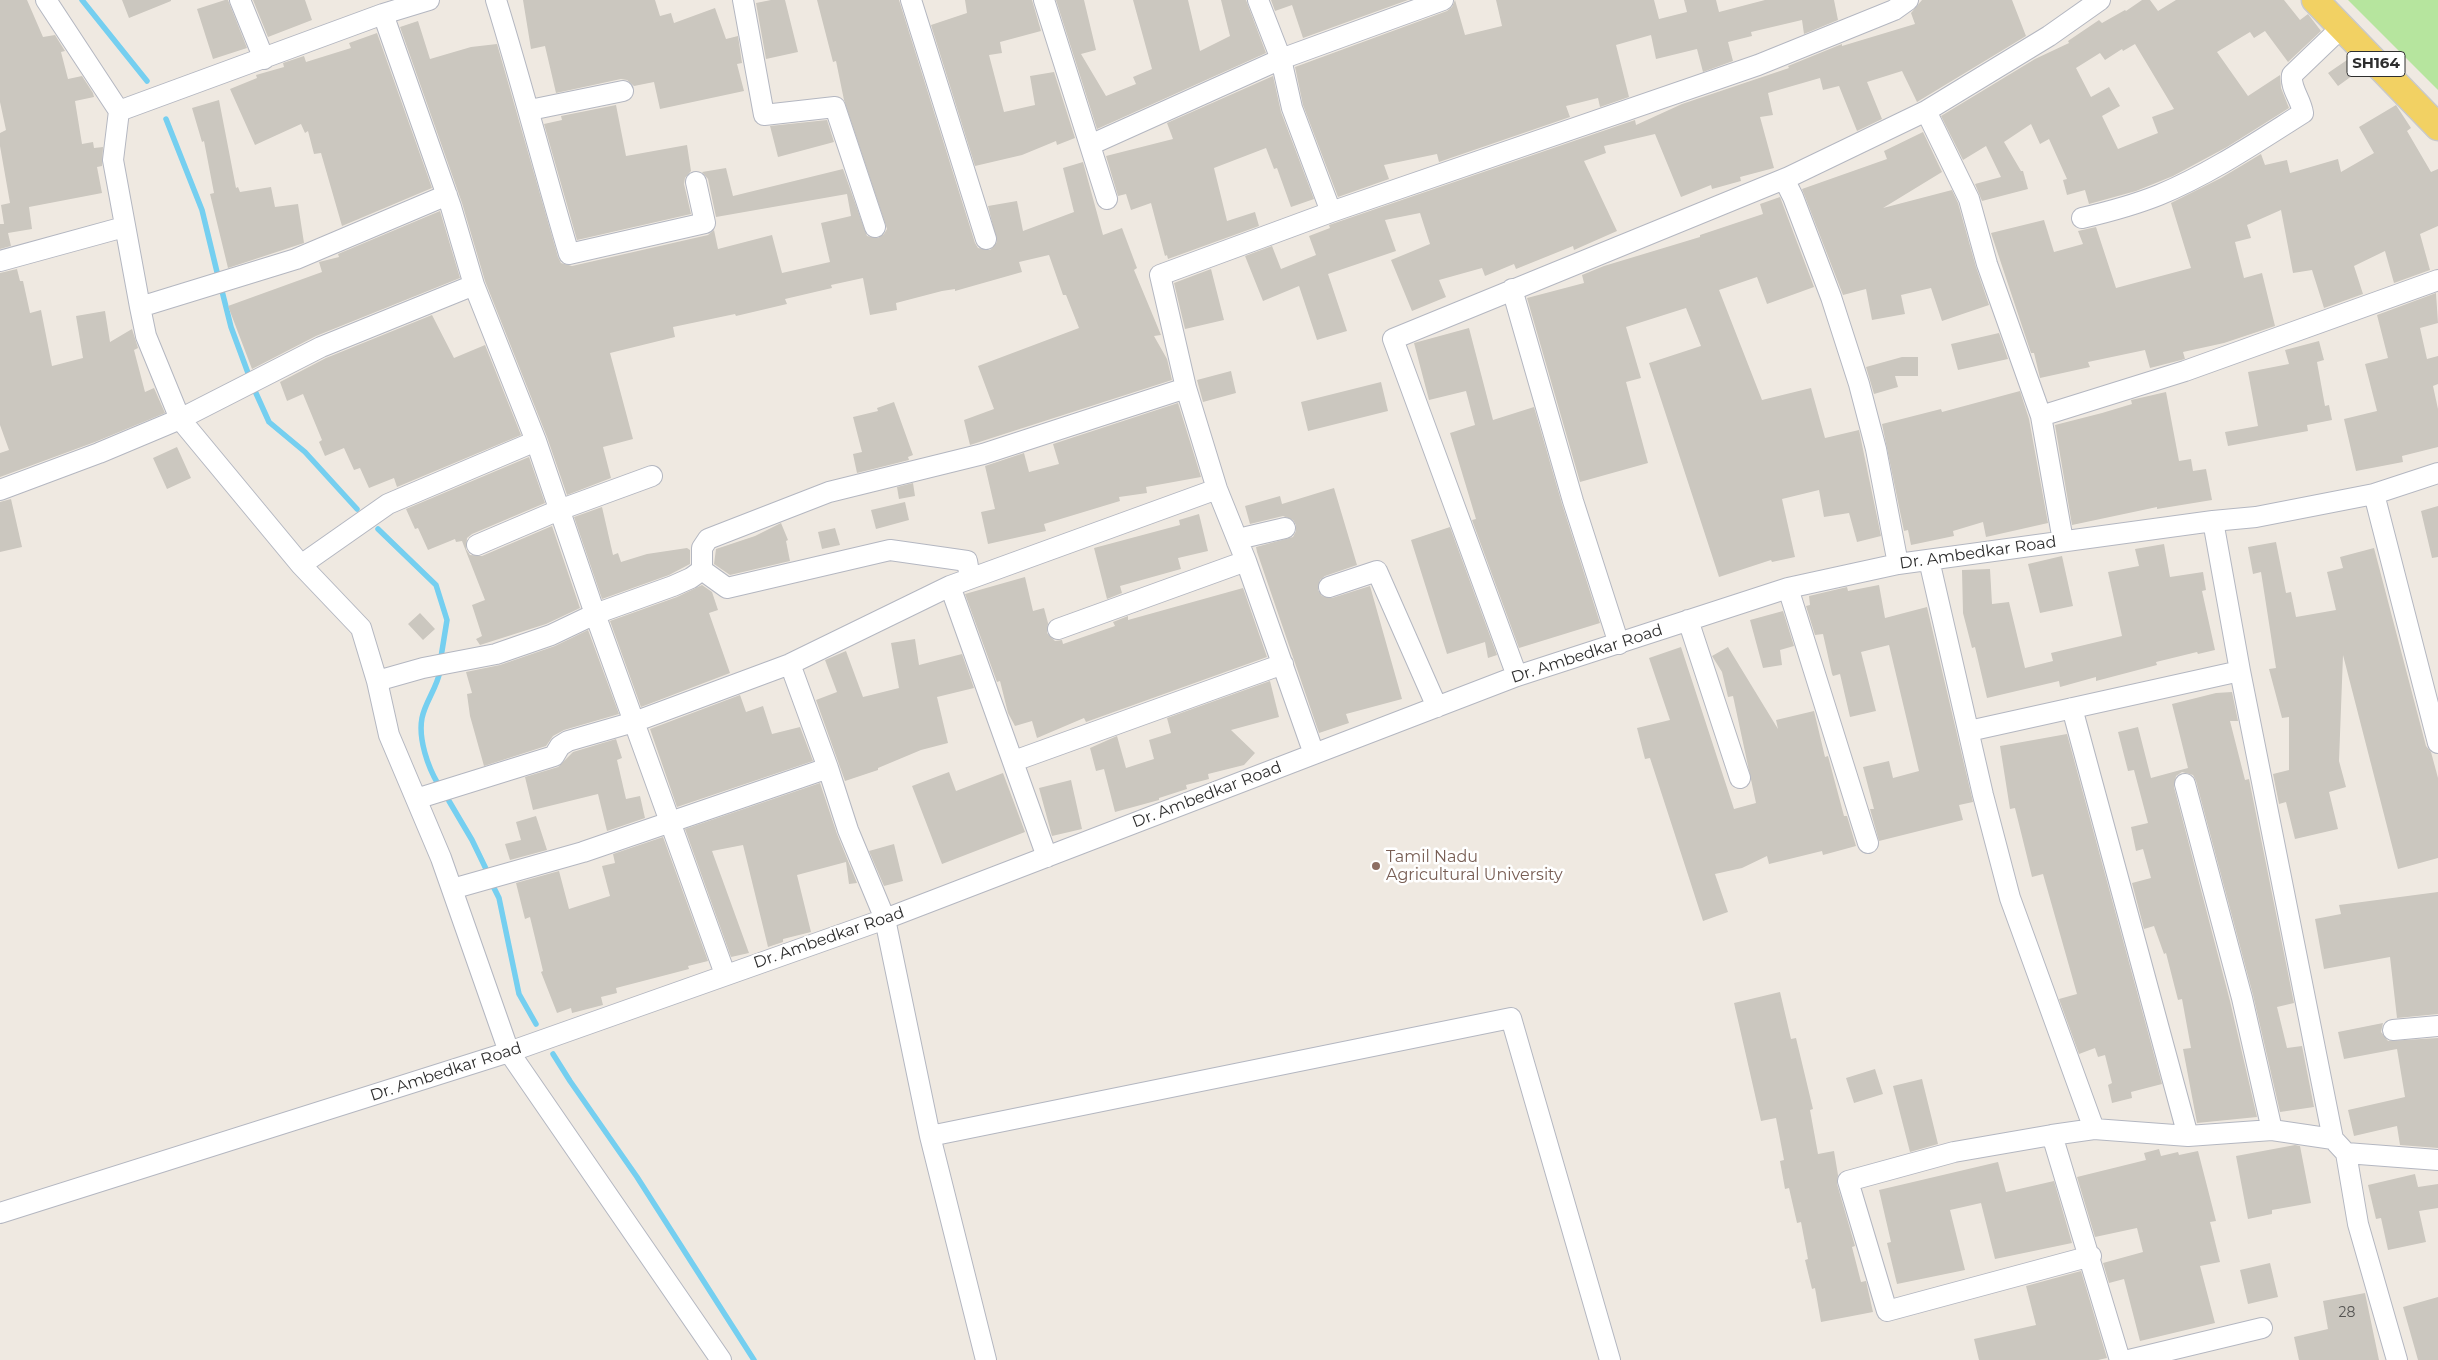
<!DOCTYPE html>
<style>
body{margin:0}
canvas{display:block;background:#efe9e1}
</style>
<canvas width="2438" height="1360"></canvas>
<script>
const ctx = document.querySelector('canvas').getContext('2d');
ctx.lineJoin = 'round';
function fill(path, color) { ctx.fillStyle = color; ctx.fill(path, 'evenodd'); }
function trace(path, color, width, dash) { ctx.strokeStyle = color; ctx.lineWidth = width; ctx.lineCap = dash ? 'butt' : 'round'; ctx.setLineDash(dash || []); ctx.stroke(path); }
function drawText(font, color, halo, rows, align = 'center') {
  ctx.font = font + ' Montserrat,sans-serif'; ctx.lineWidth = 5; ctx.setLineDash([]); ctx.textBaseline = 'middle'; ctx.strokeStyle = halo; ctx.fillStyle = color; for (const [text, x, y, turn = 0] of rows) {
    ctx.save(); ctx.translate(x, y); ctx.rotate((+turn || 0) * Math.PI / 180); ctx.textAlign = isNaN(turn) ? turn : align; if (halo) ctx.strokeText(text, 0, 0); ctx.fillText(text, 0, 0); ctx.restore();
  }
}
const green = new Path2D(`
 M2348,0h90v90z`);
const stream = new Path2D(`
 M82,0l65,81
 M166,119l36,91 15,62
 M222,291l9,36 17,46
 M255,391l14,31 36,30 52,57
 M378,529l58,56 11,35 -6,37
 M438,784c-10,-17 -20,-45 -16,-66 3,-16 15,-30 18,-47
 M449,801l23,39 15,31
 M493,886l6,12 20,96 17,30
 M553,1054l17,27 67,96 117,183`);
const building = new Path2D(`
 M0,0h27l16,37 12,-2 10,16 -4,1 7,27 14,-3 11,17 1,4 -19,4 7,43 11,-2 1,6 9,-1 -1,19 -5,1 5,26 -73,14 3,22 -24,4 3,13 -11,3v-25h4l-3,-19 9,-2 -10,-57v-13l6,-3 -6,-28z
 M122,0h49v1l-42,17z
 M225,0h3l19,48 -34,11 -16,-50z
 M253,0h52l7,20 -44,17z
 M523,0h132l5,16 11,-3 3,10 41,-15 11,31 12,-3 4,27 -5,1 7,27 -84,18 -6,-27 -20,4 -7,-6 -6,-1 -65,14 -11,-47 -14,3z
 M771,0h14l13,52 -32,7 -10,-56z
 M817,0h82l76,243 3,5 12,2 7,-8 -9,-36 29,-5 6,30 51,-19 -11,-44 20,-6 20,73 19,-7 15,40 -3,2 27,65 -7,1 13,23 5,21 -202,65 -6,-25 30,-11 -16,-43 101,-38 -13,-33h-3l-14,-40 -30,7 3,10 -67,19v-2l-13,2 -46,12 1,7 -27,5 -7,-37 -32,7 1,3 -47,11 2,5 -51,12 -1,-2 -62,13 2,10 -65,16 23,86 -30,8 8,31 -44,17 -20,-58 -62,-156 -23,-78 -62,-176 18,-6 12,38 41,-12 26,-3 61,213 3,6 11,3 136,-31 6,-5 4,19 54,-14 10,38 48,-11 -9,-39 30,-7 -4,-22 -131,23 -8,-38 -6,-7 24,-4 7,28 110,-27 24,67 11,2 6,-4 3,-5 -43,-129 -8,-39 -3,1z
 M965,0h67l9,31 -41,11 2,11 -13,2 15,57 31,-7 -5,-29 24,-4 21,66 -18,7 -1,-4 -34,14 -47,11 -44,-141 36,-12z
 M1056,0h28l12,50 -15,4 25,42 30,-12 -3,-7 19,-8 -19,-69h55l12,51 30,-15 -9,-36h25l20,53 -169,76z
 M1271,0h137l-105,38 -11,-33 -17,6z
 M1455,0l10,35 37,-9 -6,-26h158l5,19 28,-7 -3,-12h32l3,12 46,-12h69l4,20 -34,14 -2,-14 -51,12 1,4 -24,6 5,19 -30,11 -6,-23 -41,10 -5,-24 -35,10 13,52 -29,10 -2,-9 -32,8 4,11 -131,45 -2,-8 -53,11 5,14 -51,18 -35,-92 -8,-38 152,-56 5,-4z
 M1922,0h90l14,36 -109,66 -15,-31 -35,11 15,37 -25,12 -18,-45 -16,4 -3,-12 -52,15 5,22 -13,2 14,51 -34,9 1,4 -29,8 -1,-4 -30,12 -26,-63 -51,12 2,7 -22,8 33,70 -43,19 -1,-4 -57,23 -2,-5 -29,12 -3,-8 -43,12 7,17 -34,14 -21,-51 39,-16 -10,-31 -35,7 11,31 -68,23 19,57 -30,9 -18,-54 -36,15 -18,-45 27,-10 9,23 35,-14 -7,-19 21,-8 -1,-3 306,-105 1,5 46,-21 107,-36 -1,-2 54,-22v2l73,-22 -4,-11z
 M2142,0h8l8,11 18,-11h108l16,20 8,-6 13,17 -33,31 -23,-31 -11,7 -4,-6 -33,20 31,44 32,-21 1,13 8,20 -62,39 -54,29 -37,15 -47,13 -4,-14 -18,5 -4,-15 4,-1 -18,-40 -9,5 -9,-20 -27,18 17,29h2l5,18 -46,12 -7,-17 26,-7 -15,-31 -23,14 -22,-44 94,-57 34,-16 -1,-2 31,-21 3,3 23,-13 1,1zM2135,44l39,65 -22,8 6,16 -40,16 -16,-33 18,-10 -11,-19 -18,10 -15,-29 24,-15 5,7 17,-11 1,2z
 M377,33l55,155 -90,38 -21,-73 -7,1 -6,-23 -3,2 -4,-9 -46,21 -25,-56 27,-11 -1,-3 28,-8 -1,-4 21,-7 2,6 45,-14 -2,-5z
 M2347,60l9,13 -18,13 -10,-13z
 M1273,76l8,36 33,87 -23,8 -14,-39 -3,1 -8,-21 -52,20 13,53 28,-9 4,14 -91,33 -1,-4 -2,1 -14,-53 -20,7 -5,-16 -8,2 -12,-40 67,-17 -6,-16z
 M219,100l17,88 2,-1 2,5 31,-5 4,20 23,-3 6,39 -76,25 -18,-74 4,-1 -10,-52 -2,1 -10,-34z
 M616,105l10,51 61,-11 4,26 -6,7 -1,6 7,30 -114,26 -33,-116 18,-4 -1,-4z
 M2396,105l15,23 -4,3 24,41 7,-3v57l-18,8 10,36 -36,13 -9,-32 -31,15 9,28 -39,14 -12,-38 -19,3 -12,-63 -34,15 4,13 -16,4 9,36 18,-5 13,53 -51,17 -41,9 2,7 -35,9 -5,-18 -57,12 2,5 -50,11 -6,-25h-3l-40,-120 53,-13 10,32 29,-8 -5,-13 18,-4 20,61 75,-20 -20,-65 50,-25 40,-24 4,11 22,-5 3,13 48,-14 3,13 33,-19 -15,-26z
 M827,120l7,22 -56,15 -8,-31z
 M1923,132l19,40 -59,36 69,-18 6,13 18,64 13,38 -47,16 -11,-33 -30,7 4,19 -33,6 -6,-31 -23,6 -41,-106 85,-30 -3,-8z
 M1780,197l34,90 -47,17 -10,-27 -38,13 43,110 49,-12 14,50 34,-8 22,106 -24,6 -8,-29 -25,4 -5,-27 -37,9 13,58 -23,5 -1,-2 -52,17 -70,-214 52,-17 -15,-38 -60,19 15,51 -15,4 22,81 -68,19 -53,-184 57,-15 -2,-8 22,-9 96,-29v-2l63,-21 -3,-10z
 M440,211l20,67 -144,58 -64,33 -24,-63 94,-34 -3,-10 20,-5 -1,-3z
 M17,269l3,12h3l7,32 11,-3 11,56 31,-8 -7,-42 29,-5 5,31 22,-13 6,19 -4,2 11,42 9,-4 11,25 -70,29 -95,35v-24l9,-3 -9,-25v-152z
 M1211,269l13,51 -39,9 -11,-46z
 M2436,293l2,30 -18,5 7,31 11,-3v28l-5,2 5,23v38l-36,9 1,6 -47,9 -12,-52 33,-8 -12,-47 23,-6 -11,-43z
 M432,315l22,43 31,-13 36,90 -124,52 -3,-9 -25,10 -9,-20 -6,2 -10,-22 -19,8 -6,-14 3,-2 -19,-46 -16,7 -7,-19 46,-24z
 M1469,328l24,92 41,-13 28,97 38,119 -81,25 -47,-128 4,-1 -26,-86 25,-8 -9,-34 -37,9 -15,-57z
 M1999,333l9,26 -50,11 -7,-26z
 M2319,341l5,19 -7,2 8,44 4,-1 3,15 -25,5 1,6 -80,15 -3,-14 33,-6 -10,-54 41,-8 -4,-14z
 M1902,357h16v19h-23l3,11 -24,7 -8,-27z
 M1231,371l5,22 -33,9 -6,-22z
 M1381,382l7,29 -80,20 -7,-29z
 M2020,391l9,28 19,104 -62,14 -3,-15 -30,9 1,5 -43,9 -3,-15 -4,1 -22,-107 59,-15 1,3z
 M2166,392l13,69 12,-2 2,12 13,-2 6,31 -55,9v-2l-85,18 -17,-100 47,-12 30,-9 -1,-4z
 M894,402l19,53 -5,2 1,3 -52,13 -4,-19 9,-2 -9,-35 25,-6 -1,-3z
 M1178,403l23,74 -55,10 1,6 -28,4 1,4 -76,23 2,7 -58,13 -7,-32 14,-3 -10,-43 39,-13 5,19 30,-8 -6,-20z
 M177,447l14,31 -24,11 -14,-31z
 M529,457l16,46 -73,31 -5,4 -1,11 4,6 12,1 70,-30 28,82 -34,16 -66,21 -4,-6 6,-3 -10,-31 13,-5 -23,-59 -6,1 -1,-3 -27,11 -10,-22 -3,1 -9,-20z
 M913,483l2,13 -16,3 -2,-12z
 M1334,488l23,77 -32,11 -5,4 -2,10 4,6 10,2 38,-12 32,113 -56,15 3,9 -30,10 -62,-181 -1,-5 37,-10 3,-6v-6l-3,-5 -10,-4 -33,8 -5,-18 35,-10 2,8z
 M11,499l11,48 -22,5v-50z
 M905,502l4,18 -33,9 -5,-19z
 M2438,506v51l-6,1 -11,-47z
 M602,507l11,48 5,-2 3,9 26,-8 40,-6 3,2v14l-21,11 -67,24 -28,-82z
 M1199,514l9,37 -30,7 3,11 -61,17 2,7 -15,6 -13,-51 86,-23 -1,-5z
 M781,523l7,17 -2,1 4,20 -60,14 -16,-11 2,-15 39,-13z
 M1450,527l47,128 -9,3 -3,-16 -38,12 -36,-114z
 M835,528l5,17 -18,4 -4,-17z
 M2276,542l10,51 5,-1 5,25 40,-7 -9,-38 16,-4 -3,-11 34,-9 52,198 5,6 7,26v80l-40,11 -55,-214 -4,106 7,26 -17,5 9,37 -43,10 -9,-37 -7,2 -6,-30 16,-4v-53l-7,1 -13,-49 7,-1 -15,-96 -8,2 -5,-27z
 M2164,544l6,33 33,-5 3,18 -4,1 13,59 -17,4 -1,-2 -41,10 1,3 -61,16v-4l-36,10 -1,-6 -72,17 -12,-51 -3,1 -9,-35 -1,-43 28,-1 2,35 17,-2 16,66 28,-7 -2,-8 71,-17 -14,-64 31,-6 -4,-17z
 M2062,556l11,50 -33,7 -12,-49z
 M1025,577l8,34 11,-3 4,15 -1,10 8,8 7,-1 1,4 52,-18 -2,-4 15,-6v4l115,-32 24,69 -181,65 -2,-4 -47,20 -5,-17 -17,5 -7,-13 -8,-32 -3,1 -32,-88z
 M702,585l10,7 6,18 -9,3 21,60 -89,34 -31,-86 67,-24z
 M1879,585l6,33 42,-11 46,195 -14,3 4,15 -84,21 -9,-32h4l-11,-42 26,-6 4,17 26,-7 -30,-126 -28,7 15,59 -26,6 -10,-43 -7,2 -1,-2 -9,-40 -8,1 -9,-29 4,-1 -1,-9 38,-9 1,4z
 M1783,611l11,35 -14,4 2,15 -19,3 -13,-48z
 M420,613l15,16 -12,11 -15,-16z
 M588,630l31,84 -55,16 -11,6 -7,10 -62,20 -14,-50 -3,-22 5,-1 -6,-21 34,-7 55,-19z
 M915,639l4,26 43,-11 12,34 -37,9 11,46 -27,7 -43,18v2l-33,11 -29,-81 21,-8 -12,-32 21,-9 17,46 36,-9 -8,-45z
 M1681,647l53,162 22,-6 -23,-107 -5,1 -6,-25 -10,-16 16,-9 50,82 -2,-9 38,-9 11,46 3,-1 16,60h3l9,30 -33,9 -1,-4 -53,13 -2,-8 -25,12 -27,6 13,38 -25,9 -53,-163 -5,1 -8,-31 33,-8 -21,-62z
 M1270,681l9,36 -48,13 24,23 -11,12 -36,9 1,5 -23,6 1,4 -28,9v2l-44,12 -11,-43 -8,2 -6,-23 27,-12 9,32 28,-9 -5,-19 22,-7 -4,-15z
 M2232,692l6,29h-8l15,59 4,-1 45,224 -17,4 10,41 15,-2 12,61 -34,5 -27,-117 -57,-214 -3,-6 -11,-3 -6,4 -2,11 56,214 27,116 -60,6 -14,-74 8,-1 -9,-49 -4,1 -12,-47 -2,1 -10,-28 -10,3 -12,-46 19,-5 -8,-29 -7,2 -5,-24 17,-4 -14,-53 -6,1 -10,-39 20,-5 13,51 37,-10 -16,-64 44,-11z
 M740,695l6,17 17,-6 9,28 28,-7 13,34 -136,46 -27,-78z
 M2067,734l95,350 -31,8 1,6 -20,5 -4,-18 4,-2 -7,-28 -7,2 -3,-9 -16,6 -20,-55 18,-5 -34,-120 -11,3 -17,-69 -5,1 -10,-63z
 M616,739l6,19 -5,2 9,39 14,-3 5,22 -38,13 -9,-37 -65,16 -8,-33 33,-10 15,-15z
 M949,772l7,19 47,-18 22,59 -83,32 -30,-78z
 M1071,780l11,49 -30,7 -13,-48z
 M820,783l17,51 20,49 -8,1 -3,-22 -49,13 14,57 -28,7v3l-15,5 -25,-102 -31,6 37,102 -18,4 -46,-128z
 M536,816l11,34 -37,10 -5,-16 16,-4 -5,-18z
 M663,837l45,124 -20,5 1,3 -19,5 -54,14 1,5 -16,4 2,8 -31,8 -1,-5 -14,5 -16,-41 2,-1 -13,-54 -5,2 -9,-36 43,-12 10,38 41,-13 -8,-30 13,-3 -2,-9z
 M894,844l9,37 -19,5 -15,-35z
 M2438,892v122l-41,4 -7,-61 -66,12 -9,-50 26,-5 -2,-9z
 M1780,992l11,47 5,-1 17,71 -3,1 8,44 16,-3 4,24 -1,9 18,62 -3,1 9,35 5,-1 7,31 -52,10 -6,-34 -3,1 -7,-29 3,-1 -7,-37 -4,1 -8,-35 -4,1 -5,-28 4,-1 -8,-42 -15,3 -27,-118z
 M2383,1023l-2,9 7,9 50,-3v110l-38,-3 -3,-19 -43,10 -6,-26 57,-13 -8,-48 -53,10 -6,-27z
 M1875,1069l8,25 -29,9 -8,-25z
 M1922,1079l16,65 -28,8 -17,-66z
 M2295,1145l5,1 11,57 -39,7v4l-24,5 -12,-63z
 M2159,1149l2,7 17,-4 1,3 19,-4 18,70 -6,1 10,40 -20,4 15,57 -75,18 -16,-62 -15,4 -6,-20 40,-11 -6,-24 -42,9 -18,-60 69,-17 -2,-7z
 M1998,1162l8,30 48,-11 18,62 -77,16 -14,-56 -31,7 15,60 -68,14 -10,-41 4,-1 -12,-52z
 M2415,1174l3,13 20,-3v24l-19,3 7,31 -38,8 -7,-32 -5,1 -8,-34z
 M2270,1263l8,34 -30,7 -8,-34z
 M2081,1271l26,87 -9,2h-119l-5,-21 62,-14 -10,-39z
 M2365,1293l14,67h-80l-5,-23 34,-8 -5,-28z
 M2438,1297v63h-20l-15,-53z`);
const minor = new Path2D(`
 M46,0l73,111 -6,49 27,147 6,29 34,83 121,146 60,63 16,53 12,54 52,123 68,194 212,308
 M240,0l24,59
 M496,0c26,84 48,170 73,254l136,-31 -9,-41
 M743,0l21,115 71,-8 40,120
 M911,0l75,239
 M1044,0l63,199
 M1258,0l23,59 11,49 39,104
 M530,110l93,-19
 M119,111l264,-97 46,-14
 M1926,111l43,88 18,65 54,152 22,125
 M1090,145l191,-86 162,-59
 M1784,179l9,18 38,100 28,87 17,65 22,115
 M2082,218c26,-6 52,-13 77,-23 51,-21 98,-53 144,-82 -2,-14 -13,-25 -11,-38l49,-47
 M0,261l124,-34
 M474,285l62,156 59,173 130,360
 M1512,289l61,212 46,143
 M140,307l156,-48 151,-64
 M2041,416l144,-45 253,-91
 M0,490l99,-37 81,-34 141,-72 153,-62 -23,-78 -68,-193
 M2374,494l64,249
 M2213,521l27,150 93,468
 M1238,539l47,-11
 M477,545l82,-35 93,-34
 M1929,560l54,235 27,103 84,231 94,7 84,-6 61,9 13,14 92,7
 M301,565l87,-61 148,-63
 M702,570l25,18 163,-38 77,11 3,17
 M1329,587l48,-16 60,136
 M1788,588l80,255
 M1688,620l52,158
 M1058,629l188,-68
 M790,664l38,104 20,62 37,89 45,217 56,224
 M1517,676l-124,-337 396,-162 137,-66 123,-75 51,-36
 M377,681l46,-13 73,-14 55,-19 44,-21 78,-28 18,-8 11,-8v-22l6,-9 121,-47 154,-38 203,-66
 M2072,708l116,428
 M1969,731l271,-60
 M1314,754l-68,-193 -29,-72 -31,-101 -26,-113 171,-63 427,-147 136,-55 14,-10
 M1014,761l269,-97
 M2185,784l57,214 30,132
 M416,799l138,-43 6,-10 8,-5 66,-19 156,-58 160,-78
 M1047,857l-97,-271 267,-97
 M452,889l131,-37 245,-84
 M2393,1030l45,-4
 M2094,1129l-42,6 68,225
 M2052,1135l-98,17 -106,29 39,130 204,-55
 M930,1136l581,-118 99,342
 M2346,1153l12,71 39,136
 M0,1213l509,-161 376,-133 632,-243 271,-88 110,-24 315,-43 43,-4 118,-23 64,-21
 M2129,1360l133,-32`);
const major = new Path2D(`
 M2315,0l123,127`);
const markers = [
 [1376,866,5,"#8d6e63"]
];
const numberNames = [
 ["28",2347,1313]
];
const shields = [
 [2376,64,58]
];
const shieldNames = [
 ["SH164",2376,64]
];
const streetNames = [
 ["Dr. Ambedkar Road",1978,553,-8],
 ["Dr. Ambedkar Road",1587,654,-18],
 ["Dr. Ambedkar Road",1207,795,-21],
 ["Dr. Ambedkar Road",829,938,-19],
 ["Dr. Ambedkar Road",446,1072,-18]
];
const educationNames = [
 ["Tamil Nadu",1386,857],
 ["Agricultural University",1386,875]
];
fill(green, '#b6e59e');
trace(stream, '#75cff0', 5.5);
fill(building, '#cbc7bf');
trace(minor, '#b4b7c1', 22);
trace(major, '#c9c9c9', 29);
trace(minor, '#fff', 20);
trace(major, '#f2d163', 26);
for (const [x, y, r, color] of markers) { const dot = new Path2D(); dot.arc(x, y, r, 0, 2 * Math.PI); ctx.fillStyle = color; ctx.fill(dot); trace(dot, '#fff', 2); }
drawText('14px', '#555452', null, numberNames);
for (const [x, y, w] of shields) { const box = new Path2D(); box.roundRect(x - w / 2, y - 12.5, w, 25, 4); ctx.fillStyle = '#fff'; ctx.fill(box); trace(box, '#2e2e2e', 1); }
drawText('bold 15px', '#2e2e2e', null, shieldNames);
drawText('16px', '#2e2e2e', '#fff', streetNames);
drawText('16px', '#785e54', '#fff', educationNames, 'left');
</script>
